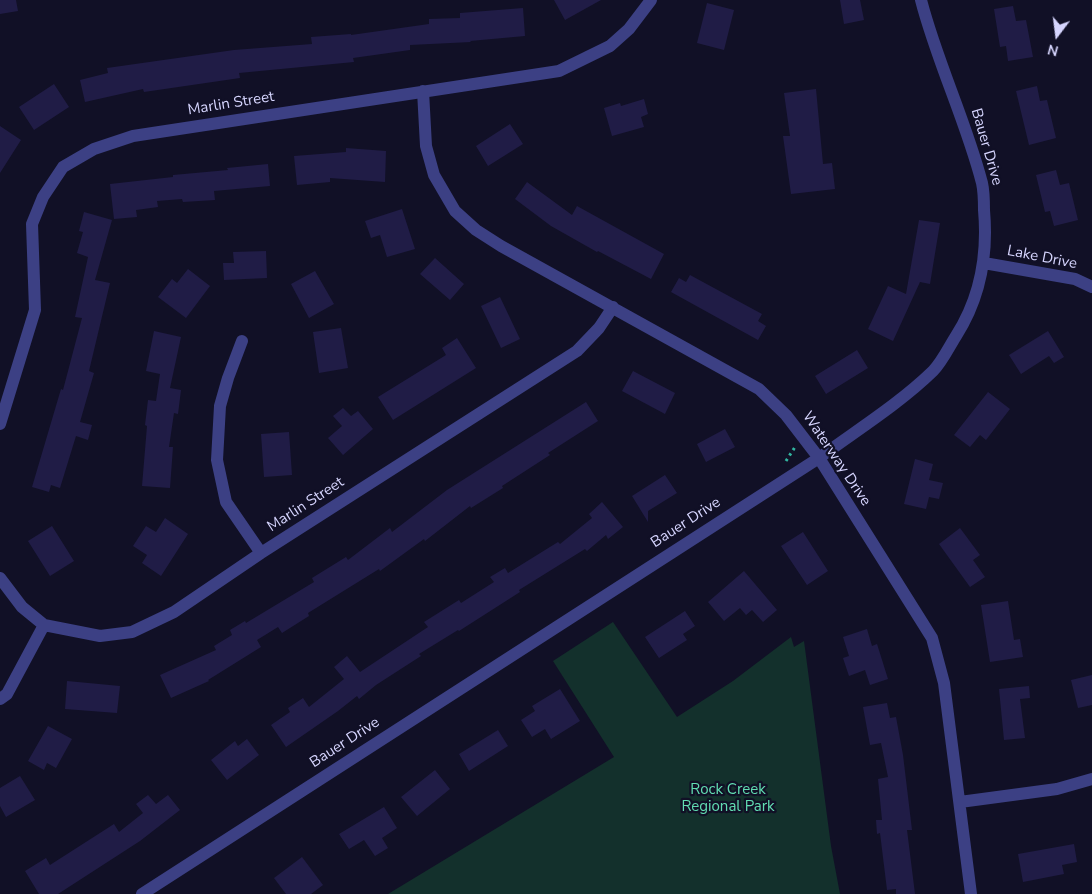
<!DOCTYPE html>
<style>
body{margin:0}
#map{position:relative;width:1092px;height:894px;overflow:hidden;background:#111026;font-family:"Nunito Sans",sans-serif}
canvas{display:block}
.north{position:absolute;left:1032px;top:10px;width:50px;height:50px;-webkit-text-stroke:4px #111026;paint-order:stroke;rotate:195deg;font-size:14px;font-weight:700;line-height:20px;text-align:center;color:#d6d5fe}
.north::after{content:'';display:block;margin:auto;width:18px;height:22px;background:#d6d5fe;clip-path:polygon(50% 0,100% 100%,50% 72%,0 100%)}
</style>
<div id="map">
<canvas width="1092" height="894"></canvas>
<div class="north">N</div>
</div>
<script>
const ctx = document.querySelector('canvas').getContext('2d');
ctx.lineJoin = 'round';
function fill(path, color) { ctx.fillStyle = color; ctx.fill(path, 'evenodd'); }
function trace(path, color, width, dash) { ctx.strokeStyle = color; ctx.lineWidth = width; ctx.lineCap = dash ? 'butt' : 'round'; ctx.setLineDash(dash || []); ctx.stroke(path); }
function drawText(font, color, halo, rows, align = 'center') {
  ctx.font = font + ' "Nunito Sans",sans-serif'; ctx.lineWidth = 4.5; ctx.setLineDash([]); ctx.textBaseline = 'middle'; ctx.strokeStyle = halo; ctx.fillStyle = color; for (const [text, x, y, turn = 0] of rows) {
    ctx.save(); ctx.translate(x, y); ctx.rotate((+turn || 0) * Math.PI / 180); ctx.textAlign = isNaN(turn) ? turn : align; if (halo) ctx.strokeText(text, 0, 0); ctx.fillText(text, 0, 0); ctx.restore();
  }
}
const green = new Path2D(`
 M613,622l64,95 56,-36 58,-44 3,10 10,-6 27,205 9,48h-452l226,-137 -61,-96z`);
const building = new Path2D(`
 M0,0h16l2,11 -18,3z
 M554,0h47l-36,20z
 M840,0h20l4,20 -20,4z
 M707,3l27,7 -10,40 -27,-7z
 M1013,6l3,15 10,-1 7,37 -25,4 -2,-15 -6,1 -6,-38z
 M523,8l2,28 -55,5 1,1 -61,3v5l-57,8 1,4 -115,11 1,5 -96,14 -1,-3 -58,13 -5,-22 28,-7 -1,-5 127,-18 78,-6 -1,-7 40,-3v1l78,-11v-5l31,-1v-5z
 M54,84l15,23 -35,23 -15,-23z
 M1037,86l3,15 7,-1 9,38 -27,7 -13,-54z
 M816,89l7,75 9,-1 3,26 -44,5 -8,-58h7l-6,-43z
 M644,99l4,15 -7,3 3,10 -32,9 -8,-28 16,-5 1,3z
 M510,124l13,20 -35,22 -12,-20z
 M0,126l21,14 -21,33z
 M346,148l40,3 -1,31 -55,-4v4l-33,3 -3,-29 52,-4z
 M268,164l2,22 -56,5 1,9 -32,2 -1,-3 -25,2 1,6 -22,3 1,7 -23,2 -4,-35 63,-7v-2l55,-5 -1,-2z
 M1056,170l4,15 9,-2 9,37 -24,6 -4,-15 -5,1 -9,-37z
 M527,182l45,33 5,-9 87,48 -13,25 -53,-28 -1,1 -46,-26 -36,-27z
 M402,209l13,40 -28,8 -7,-22 -9,3 -6,-17z
 M84,212l28,8 -17,60 15,3 -21,88 5,2 -14,49 12,3 -4,15 -12,-4 -16,52 -9,-3 -2,7 -17,-5 29,-98 2,1 19,-72 -7,-1 13,-60 -11,-4 6,-21 -4,-1z
 M919,220l21,3 -10,61 -10,-2 -27,59 -25,-12 20,-43 18,8z
 M266,251l1,27 -43,2 -1,-17h11l-1,-11z
 M435,258l29,26 -14,16 -30,-26z
 M188,269l22,17 -24,32 -28,-21 14,-18 5,4z
 M315,271l19,33 -25,14 -18,-34z
 M690,275l72,39 -4,7 8,5 -8,14 -87,-48 8,-14 7,4z
 M500,297l20,42 -19,9 -20,-42z
 M341,328l7,40 -29,5 -6,-41z
 M154,331l27,6 -11,51 11,2 -3,24 -4,-1 -5,34h4l-3,41 -28,-2 5,-60 -2,-1 3,-25 8,1 4,-27 -14,-3z
 M1048,331l16,26 -10,6 -5,-7 -28,18 -12,-19z
 M457,338l19,30 -83,52 -15,-23 68,-42 -4,-7z
 M857,350l11,18 -42,26 -11,-18z
 M633,371l42,22 -10,21 -43,-23z
 M988,392l22,17 -24,31 -6,-5 -10,12 -16,-12z
 M586,402l12,19 -50,32 2,2 -48,31 1,2 -32,20 -1,-2 -45,35 -1,-2 -44,32 -1,-2 -71,44 1,3 -27,17 -4,-6 -21,13 4,7 -53,33 1,1 -38,17 -11,-23 56,-25 -2,-4 18,-11 -2,-5 15,-9 1,2 68,-41 -2,-4 34,-21 2,3 42,-32 2,4 55,-42z
 M343,408l8,8 7,-5 15,18 -30,26 -15,-17 14,-12 -9,-10z
 M725,429l10,18 -29,15 -9,-18z
 M289,432l3,43 -28,2 -3,-43z
 M915,459l18,5 -4,16 14,3 -4,16 -10,-2 -3,12 -22,-5z
 M665,475l12,18 -29,18v11l-16,-26z
 M602,502l21,25 -15,12 -2,-4 -19,16 -2,-2 -66,41 1,2 -61,39 -1,-1 -39,24 2,2 -45,29 -17,14 -2,-3 -19,15 -52,36 -15,-22 19,-13 -2,-4 15,-10 6,9 35,-28 -10,-12 13,-11 13,16 68,-45 -4,-5 35,-22 2,3 33,-21 -4,-5 15,-9 3,5 50,-31 2,2 32,-26 -3,-4z
 M165,518l23,16 -27,42 -19,-13 5,-8 -14,-9 13,-20 10,6z
 M52,526l22,35 -24,15 -22,-35z
 M960,528l20,27 -7,5 12,17 -15,10 -31,-43z
 M803,532l25,39 -21,14 -26,-39z
 M744,571l33,39 -14,12 -11,-12 -6,5 -6,-7 -16,13 -16,-19z
 M1008,601l6,39 6,-1 3,18 -33,5 -9,-57z
 M685,611l10,15 -12,8 4,6 -28,18 -14,-21z
 M867,629l5,17 5,-2 11,35 -18,6 -5,-15 -16,6 -6,-18 6,-2 -6,-19z
 M1092,675v30l-14,3 -7,-28z
 M67,681l53,5 -3,27 -52,-4z
 M1029,686l1,12 -10,1 5,39 -21,2 -5,-51z
 M560,689l20,32 -29,18 -6,-10 -13,8 -11,-17 14,-9 -3,-5z
 M887,703l3,15 6,-1 7,38 9,75h-5l8,64h-19v-5l-9,1 -7,-57 -3,1 -1,-14h6l-4,-41 10,-2 -7,-34 -11,2 -7,-38z
 M48,726l24,13 -16,29 -9,-5 -3,7 -16,-9z
 M498,730l10,16 -39,25 -10,-17z
 M247,739l12,16 -32,25 -16,-20 24,-19 3,5z
 M435,770l15,19 -33,27 -16,-19z
 M20,776l15,24 -29,17 -6,-11v-18z
 M148,795l8,9 12,-9 12,15 -40,31 -82,53h-19l-14,-23 21,-13 4,7 64,-41 5,8 24,-19 -7,-9z
 M384,807l13,21 -15,10 6,10 -13,8 -11,-16 -15,9 -10,-15z
 M1074,844l3,18 -15,3 2,9 -41,8 -5,-28z
 M302,857l21,28 -12,9h-25l-12,-16z`);
const path = new Path2D(`
 M786,461l9,-14`);
const street = new Path2D(`
 M423,91l3,55 8,29 21,36 21,19 25,16 258,143 27,26 33,43 113,180 12,45 27,211
 M984,263l91,16 17,8
 M242,341l-14,37 -8,28 -3,54 9,42 35,51
 M0,424l35,-114 -3,-86 11,-27 20,-30 31,-18 39,-13 426,-65 51,-25 19,-17 22,-29
 M0,578l22,29 22,18 56,11 32,-4 42,-20 87,-59 316,-202 22,-23 14,-21
 M0,699l7,-5 37,-69
 M960,802l97,-13 35,-10
 M142,894l677,-436c38,-28 80,-54 114,-87 9,-9 16,-24 23,-35 25,-39 32,-81 28,-126 0,-9 0,-18 -2,-27 -16,-62 -45,-121 -61,-183`);
const streetNames = [
 ["Marlin Street",231,104,-9],
 ["Bauer Drive",986,147,74],
 ["Lake Drive",1042,258,11],
 ["Waterway Drive",836,459,56],
 ["Marlin Street",306,505,-33],
 ["Bauer Drive",686,523,-33],
 ["Bauer Drive",345,743,-33]
];
const parkNames = [
 ["Rock Creek",728,790],
 ["Regional Park",728,807]
];
fill(green, '#13302c');
fill(building, '#201c46');
trace(path, '#32b5a0', 3, [2.5, 4]);
trace(street, '#3c4084', 12);
drawText('15px', '#d6d5fe', '#111026', streetNames);
drawText('15px', '#62ddb2', '#111026', parkNames);
</script>
